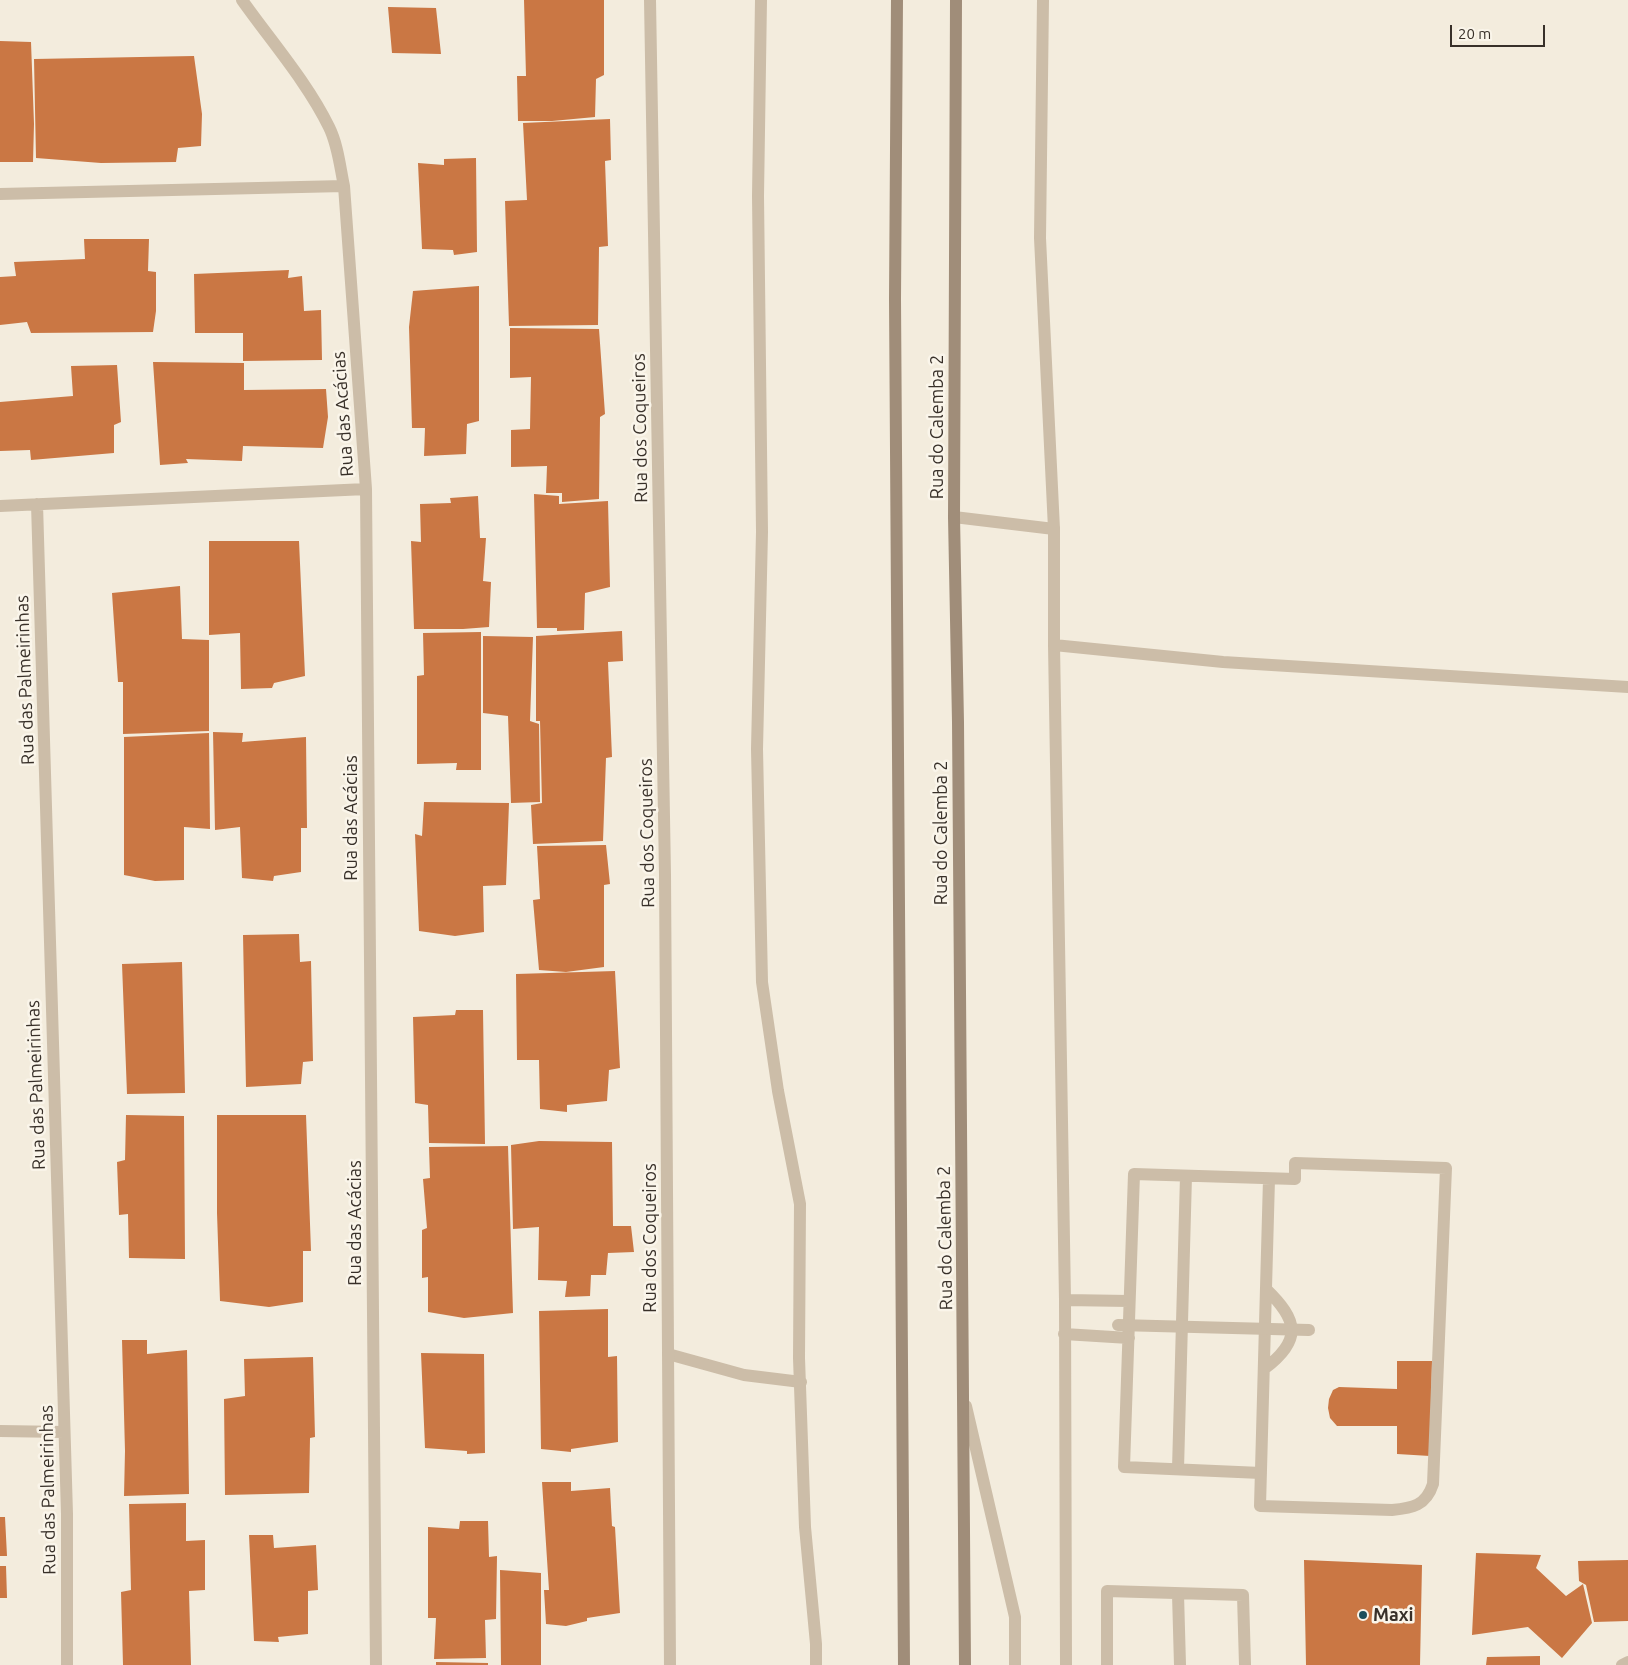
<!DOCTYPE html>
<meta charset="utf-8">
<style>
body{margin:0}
#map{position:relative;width:1628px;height:1665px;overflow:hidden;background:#f3ecdd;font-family:Ubuntu,sans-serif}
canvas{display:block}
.scale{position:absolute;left:1450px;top:25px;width:95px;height:22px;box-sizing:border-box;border:2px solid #383029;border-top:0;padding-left:6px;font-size:15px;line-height:18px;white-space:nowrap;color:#383029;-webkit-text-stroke:4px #faf5ea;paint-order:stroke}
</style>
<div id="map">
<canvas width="1628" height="1665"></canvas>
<div class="scale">20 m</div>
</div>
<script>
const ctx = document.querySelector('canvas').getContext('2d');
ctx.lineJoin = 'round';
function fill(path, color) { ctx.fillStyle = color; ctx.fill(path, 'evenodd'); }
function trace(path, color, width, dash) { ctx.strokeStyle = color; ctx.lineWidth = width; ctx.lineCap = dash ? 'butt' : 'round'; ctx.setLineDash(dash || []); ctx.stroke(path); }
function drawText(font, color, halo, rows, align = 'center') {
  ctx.font = font + ' Ubuntu,sans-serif'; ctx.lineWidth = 5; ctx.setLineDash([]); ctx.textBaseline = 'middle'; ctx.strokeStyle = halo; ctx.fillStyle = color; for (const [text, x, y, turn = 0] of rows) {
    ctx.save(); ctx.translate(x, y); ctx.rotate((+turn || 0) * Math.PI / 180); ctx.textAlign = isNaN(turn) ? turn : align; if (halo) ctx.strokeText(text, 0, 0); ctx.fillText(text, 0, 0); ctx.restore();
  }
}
const building = new Path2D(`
 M524,0h80v75l-8,4 -1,38 -43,4h-34l-1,-45h9z
 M388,7l48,1 5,46 -49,-1z
 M0,41l31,1 3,82 -1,38h-33z
 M194,56l8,58 -1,32 -23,2 -2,14 -75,1 -65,-5 -2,-99z
 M610,119l1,41 -6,1 3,85 -9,1 -1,78 -89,1 -4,-125 22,-1 -4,-77z
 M476,158l1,94 -23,3 -1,-5 -31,-1 -4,-86 26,2v-6z
 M84,239h65l-1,32 8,1v39l-3,21 -122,1 -4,-11 -27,3v-48l16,-1 -2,-14 71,-3z
 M289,270l-1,8 14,-2 2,35 17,-1 1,50 -79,1v-28h-48l-1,-59z
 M479,286v135l-12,3 -1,30 -42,2 1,-28h-13l-3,-101 4,-36z
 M510,328l89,1 6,85 -5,3 -1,82 -37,3v-9h-16l1,-27 -36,1v-37l19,-1 1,-52 -21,1z
 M153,362l91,1v27l82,-1 2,28 -5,31 -80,-2 -1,15 -56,-2 2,4 -28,2z
 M117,365l4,57 -7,3v28l-83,7 -1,-10 -30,1v-49l73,-6 -2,-30z
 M534,494l25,2v8l49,-3 2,86 -25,6 -1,37 -27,1v-3h-20z
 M478,496l2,42h6l-3,43 8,1 -2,45 -26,2h-49l-3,-88 10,1 -1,-38 31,-1 -1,-5z
 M209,541h90l6,135 -31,7 -2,5 -31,1 -1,-56 -31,2z
 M180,586l2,53 27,1v91l-86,3v-52h-5l-6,-89z
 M622,631l1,30 -15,1 4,95 -6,1 -3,83 -70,3 -2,-39 11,-2 -2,-82h-4v-85z
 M481,632v138h-25l1,-7 -40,1v-88l7,-1 -1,-42z
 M483,636l50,1 -3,84 9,3 1,78 -29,1 -3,-87 -25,-3z
 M213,732l30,1 -1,9 64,-5 1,91h-6v44l-27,4 -1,5 -31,-3 -2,-51 -25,3z
 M209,733l1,96 -26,-2v53l-29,1 -31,-6v-138z
 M424,802l85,1 -3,82 -23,1 1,46 -29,4 -36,-5 -4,-97 7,2z
 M606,845l4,39 -6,1v82l-38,5 -27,-2 -6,-70 7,-1 -3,-53z
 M299,934l1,28 11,-1 2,100 -10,1 -2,22 -55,3 -3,-152z
 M182,962l3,131 -58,1 -5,-130z
 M615,971l5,97 -11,2 -2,31 -40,4v7l-27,-3 -1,-49h-22l-1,-86z
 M456,1010h27l2,134 -56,-1 -1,-38 -13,-2 -2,-86 42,-2z
 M126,1115l58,1 1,143 -56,-1 -1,-44 -9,1 -2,-53 8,-2z
 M217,1115h89l5,136h-8v51l-34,5 -49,-6 -3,-88z
 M539,1141l73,1 1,84h18l3,26 -26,1 -2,22h-15l-1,21 -25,1 2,-16 -29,-1 1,-53 -26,2 -2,-84z
 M508,1146l5,167 -49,5 -36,-6v-35l-6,1v-48l5,-2 -4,-49 7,-1 -1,-31z
 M608,1309v48l9,-1 1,86 -47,7v3l-30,-3 -2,-138z
 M122,1340h25v14l40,-4 2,144 -65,2 1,-45z
 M421,1353l63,1 1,99 -18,1v-3l-42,-3z
 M313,1357l2,80 -5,1 -1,55 -84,2 -1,-96 21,-3 -1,-37z
 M1397,1361h35l-2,95 -33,-2v-28h-60l-7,-8 -2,-10 1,-9 4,-9 6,-3 58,2z
 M542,1482h29v9l39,-3 2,38 3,1 5,86 -33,5v3l-21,5 -20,-2 -2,-34h5z
 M186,1503v38l19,-1v50l-16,1 2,74h-68l-2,-73 10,-2 -2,-86z
 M0,1517h5l2,39h-7z
 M460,1521h28l1,36 8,-1 -1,63 -11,1 1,38 -52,1 2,-41h-8v-91l31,2z
 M249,1535h24l1,13 42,-3 2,45 -10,1v43l-30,3 1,5 -25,-1z
 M1476,1553l65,2 -5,13 30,28 17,-12 9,39 -30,35 -34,-31 -56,8z
 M1304,1560l118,5 -2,100h-114z
 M1628,1560v61l-34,1 -8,-37 -7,-4 -1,-20z
 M0,1566h6l1,32h-7z
 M500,1570l41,3v92h-40z
 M1540,1656v9h-54l1,-8z
 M436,1662l52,1v2h-52z`);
const service = new Path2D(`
 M761,0l-3,196 4,336 -5,217 5,233 16,109 22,113 -1,154 6,169 11,117v21
 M954,517l100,12
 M1054,645l11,655 1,365
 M1065,1300l64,1
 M1064,1334l65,4
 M668,1354l76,21 57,7
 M1264,1369c39,-29 34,-49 2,-80
 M966,1406l49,211v48
 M1178,1469l8,-293
 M1261,1473l-137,-6 10,-293 161,5v-16l151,5 -13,316c-7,22 -21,24 -41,26l-132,-4c3,-109 6,-218 9,-327
 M1178,1594l2,71
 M1107,1665v-74l136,4 2,70`);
const pedestrian = new Path2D(`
 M1118,1325l191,5`);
const minor = new Path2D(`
 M242,0c29,41 65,82 87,127 9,18 11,40 15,59l22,303 10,1176
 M650,0l15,874 5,791
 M1043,0l-3,238 14,291v116l169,17 405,25
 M0,194l344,-8
 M37,504l30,1010v151
 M0,506l366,-17
 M0,1431l64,1
 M1622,1665l6,-3`);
const secondary = new Path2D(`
 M897,0l-2,299 9,1366
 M956,0l-2,517 4,205 7,943`);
const markers = [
 [1363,1615,5,"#1c4f5c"]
];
const streetNames = [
 ["Rua das Acácias",343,414,-94],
 ["Rua do Calemba 2",937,427,-90],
 ["Rua dos Coqueiros",640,428,-91],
 ["Rua das Palmeirinhas",25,680,-92],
 ["Rua das Acácias",351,818,-90],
 ["Rua dos Coqueiros",647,833,-91],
 ["Rua do Calemba 2",941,833,-90],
 ["Rua das Palmeirinhas",36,1085,-92],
 ["Rua das Acácias",355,1223,-90],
 ["Rua dos Coqueiros",650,1238,-90],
 ["Rua do Calemba 2",945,1238,-91],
 ["Rua das Palmeirinhas",48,1490,-91]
];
const poiNames = [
 ["Maxi",1373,1615]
];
fill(building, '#ca7744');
trace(service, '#ccbda8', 12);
trace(pedestrian, '#ccbda8', 12);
trace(minor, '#ccbda8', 12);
trace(secondary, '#a08d79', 12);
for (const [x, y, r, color] of markers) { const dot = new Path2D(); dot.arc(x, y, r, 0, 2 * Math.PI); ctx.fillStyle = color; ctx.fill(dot); trace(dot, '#faf5ea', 2); }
drawText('18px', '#383029', '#faf5ea', streetNames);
drawText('bold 18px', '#383029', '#faf5ea', poiNames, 'left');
</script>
